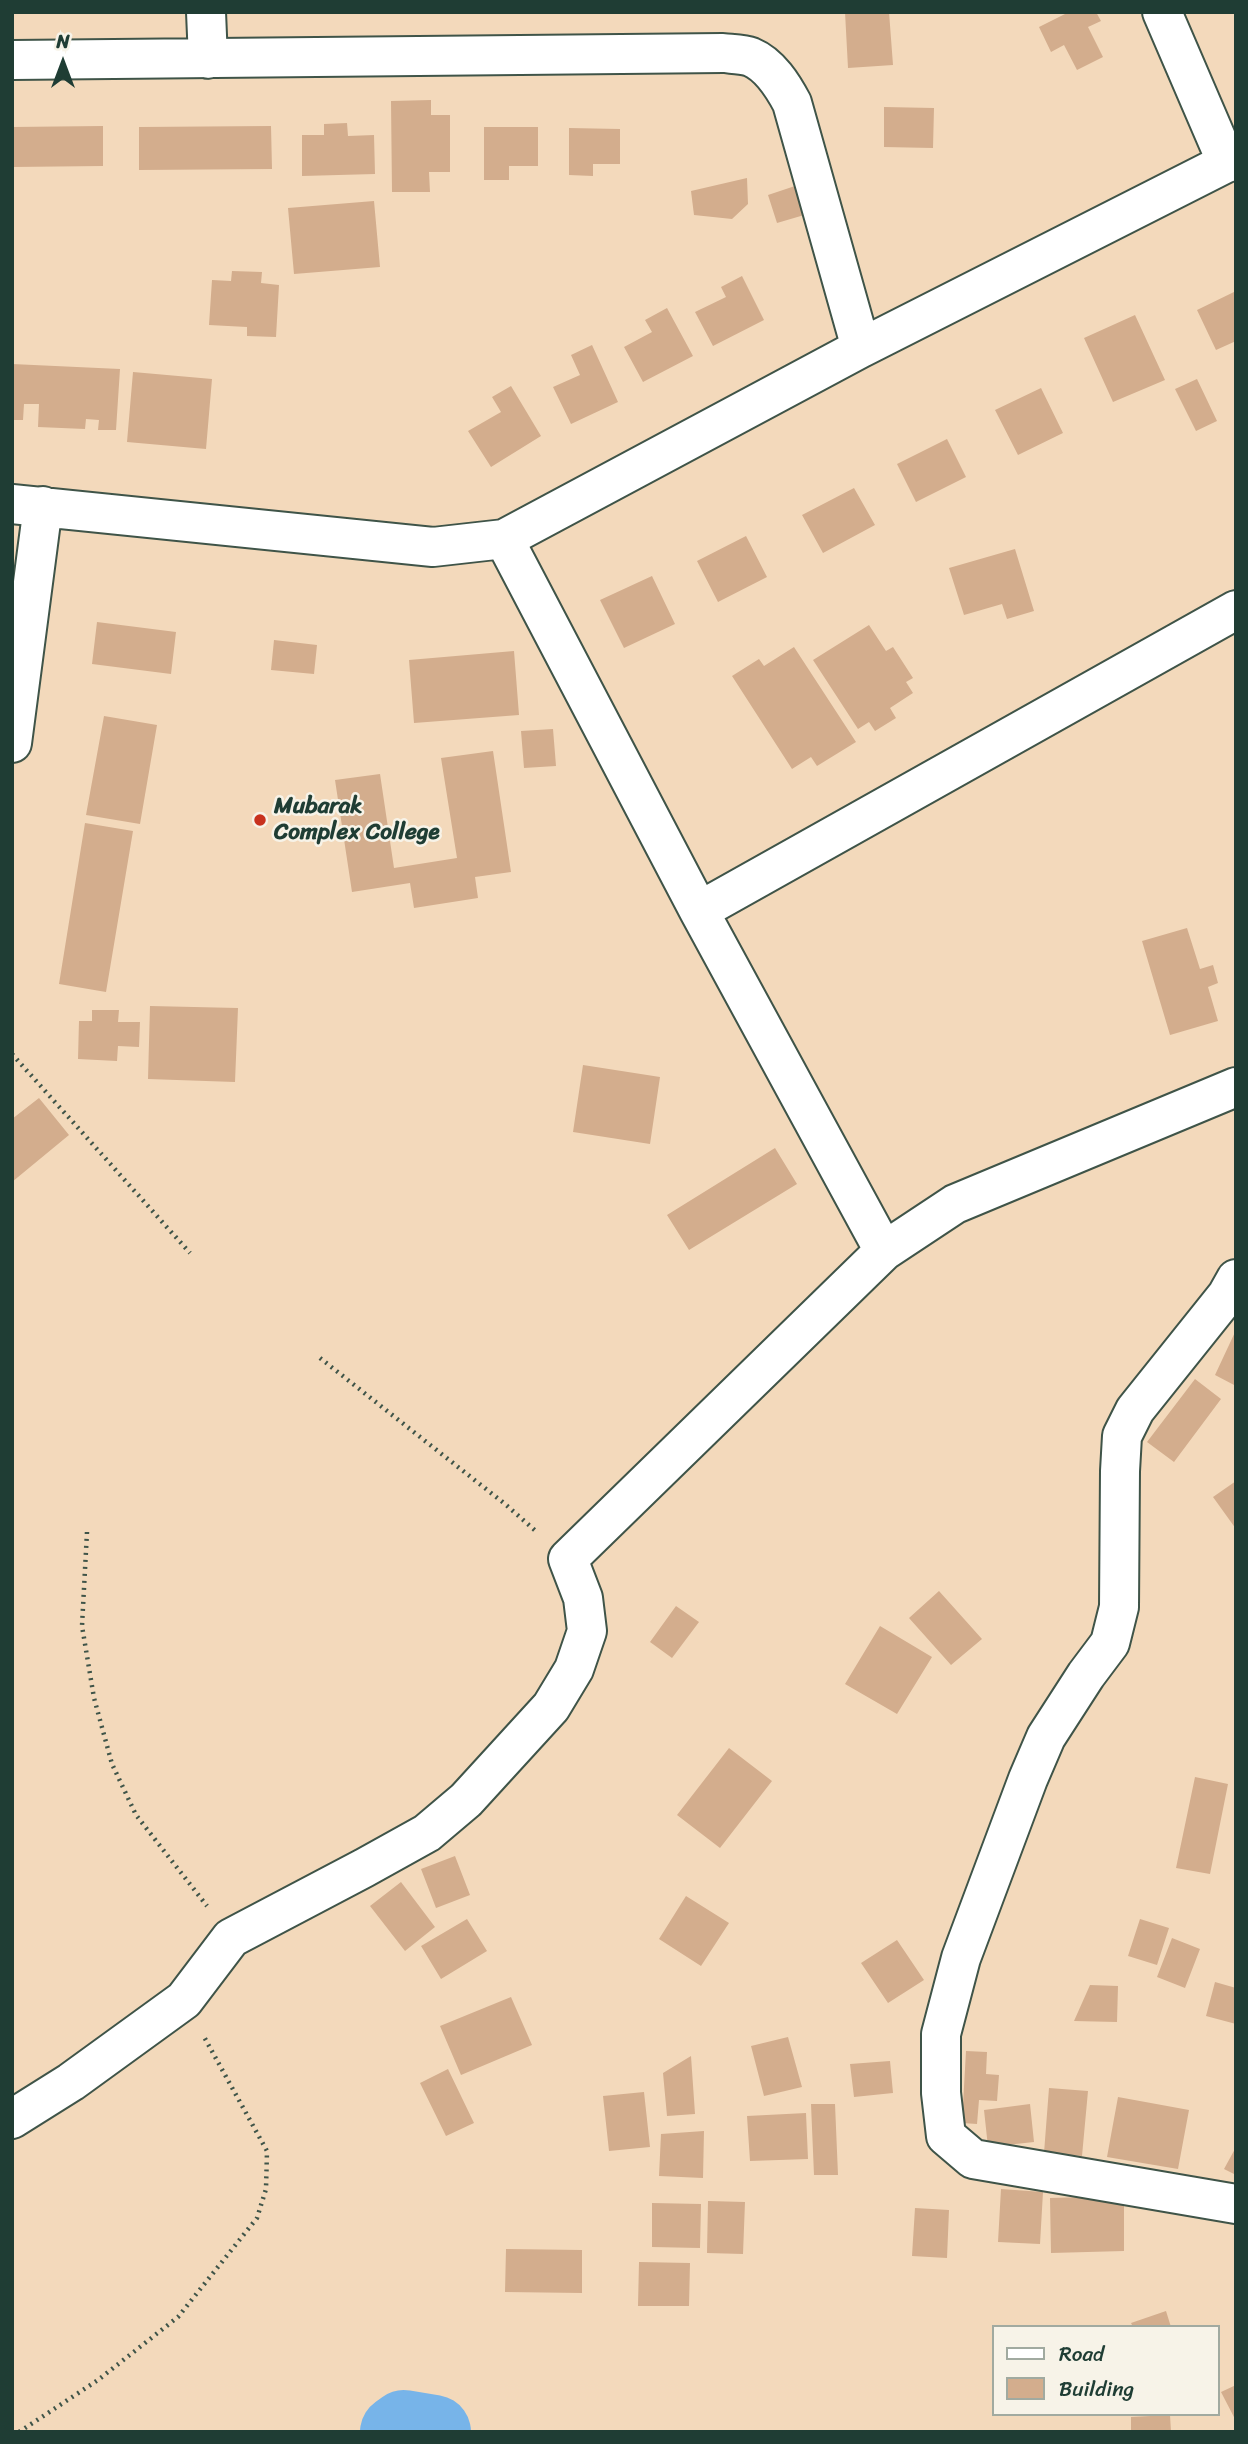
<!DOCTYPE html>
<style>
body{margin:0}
#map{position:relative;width:1248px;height:2444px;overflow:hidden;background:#f3d9bb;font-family:Sriracha,sans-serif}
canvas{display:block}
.frame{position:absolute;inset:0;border:14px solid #1f3d34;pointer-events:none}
.legend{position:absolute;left:992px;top:2325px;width:228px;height:91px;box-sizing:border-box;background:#f7f3e8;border:2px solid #a1aaa0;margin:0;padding:9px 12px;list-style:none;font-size:21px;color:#1f3d34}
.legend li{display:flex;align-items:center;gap:14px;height:35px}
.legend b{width:35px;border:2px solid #a1aaa0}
.north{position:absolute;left:28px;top:28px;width:70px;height:70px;-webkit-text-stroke:5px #f7f3e8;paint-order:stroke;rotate:0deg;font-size:19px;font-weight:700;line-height:28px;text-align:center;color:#1f3d34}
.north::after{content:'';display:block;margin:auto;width:24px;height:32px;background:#1f3d34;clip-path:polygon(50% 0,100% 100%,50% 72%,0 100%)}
</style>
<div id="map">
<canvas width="1248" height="2444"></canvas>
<div class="frame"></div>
<ul class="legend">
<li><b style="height:9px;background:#fff"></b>Road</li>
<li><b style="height:19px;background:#d3ad8d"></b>Building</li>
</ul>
<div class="north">N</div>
</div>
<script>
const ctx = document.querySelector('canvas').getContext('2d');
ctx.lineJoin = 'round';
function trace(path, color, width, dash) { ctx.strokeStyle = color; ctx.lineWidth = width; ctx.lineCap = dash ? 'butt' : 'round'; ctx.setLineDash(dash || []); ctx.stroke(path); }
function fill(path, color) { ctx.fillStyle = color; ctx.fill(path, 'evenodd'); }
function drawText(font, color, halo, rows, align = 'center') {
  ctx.font = font + ' Sriracha,sans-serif'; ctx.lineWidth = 5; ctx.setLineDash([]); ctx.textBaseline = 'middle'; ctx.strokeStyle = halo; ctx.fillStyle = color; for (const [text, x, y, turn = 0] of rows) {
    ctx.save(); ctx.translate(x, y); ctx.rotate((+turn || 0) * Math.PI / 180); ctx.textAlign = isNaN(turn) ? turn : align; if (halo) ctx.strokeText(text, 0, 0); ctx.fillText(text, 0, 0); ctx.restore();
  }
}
const river = new Path2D(`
 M397,2432l7,-5 30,5`);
const building = new Path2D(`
 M845,12h44l4,53 -45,3z
 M1069,12h27l5,9 -13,6 15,30 -26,13 -13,-25 -13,7 -12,-25z
 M431,100v15h19v57h-21l1,20h-38l-1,-91z
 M884,107l50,1 -1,40 -49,-1z
 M347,123l1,13 26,-1 1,39 -73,2v-41h22v-11z
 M103,126v40l-91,1v-40z
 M271,126l1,43 -133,1v-43z
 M484,127h54v39h-29v14h-25z
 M569,128l51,1v35h-27v12l-24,-1z
 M747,178l1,26 -16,15 -38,-4 -3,-24z
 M801,184l10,29 -34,10 -9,-28z
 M374,201l6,66 -86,7 -6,-66z
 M232,271l30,1 -1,11 18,2 -3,52 -29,-1v-9l-38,-2 3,-45 19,1z
 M742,276l22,44 -51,26 -18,-34 31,-15 -5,-10z
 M1236,291v50l-20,9 -19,-40z
 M667,308l26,48 -50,26 -19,-35 28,-15 -7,-12z
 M1135,315l30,65 -52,22 -29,-64z
 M592,345l26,57 -47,22 -18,-37 27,-12 -9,-20z
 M12,364l108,5 -4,61h-18l1,-10 -13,-1 -1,10 -47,-2 1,-23h-15l-1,16h-11z
 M133,372l79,7 -6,70 -79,-7z
 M1197,379l20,42 -21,10 -21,-42z
 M511,386l30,50 -50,31 -23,-36 33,-19 -9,-15z
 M1041,388l22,45 -45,22 -23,-45z
 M947,439l19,38 -50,25 -19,-38z
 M854,488l21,37 -52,28 -21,-38z
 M746,536l21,41 -49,25 -21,-41z
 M1015,549l19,62 -27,8 -5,-15 -38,11 -15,-47z
 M652,576l23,48 -51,24 -24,-48z
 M97,622l79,10 -5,42 -79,-10z
 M869,625l17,26 7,-4 20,31 -7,4 7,11 -23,15 6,10 -21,13 -6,-9 -11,7 -45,-69z
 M274,640l43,5 -3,29 -43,-4z
 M794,647l62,95 -39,24 -6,-9 -19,12 -60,-93 27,-17 5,7z
 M514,651l5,64 -105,8 -5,-63z
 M104,716l53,9 -17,99 -54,-9z
 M553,729l3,37 -32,2 -3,-37z
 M493,751l18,121 -36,5 3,21 -64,10 -4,-25 -58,9 -17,-112 45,-6 14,94 63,-10 -16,-100z
 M85,823l48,8 -27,161 -47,-8z
 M1187,928l13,41 13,-4 5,18 -10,4 10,34 -48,14 -28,-94z
 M150,1006l88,2 -3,74 -87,-3z
 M92,1010h27l-1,12h22l-1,25 -21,-1 -1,15 -39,-2 1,-38h13z
 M583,1065l77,12 -10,67 -77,-12z
 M39,1098l30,37 -57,47v-63z
 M775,1148l22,36 -108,66 -22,-35z
 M1236,1330v56l-21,-11z
 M1195,1379l26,20 -47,63 -27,-20z
 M1236,1481v48l-23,-32z
 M939,1591l43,48 -31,26 -42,-47z
 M676,1606l23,16 -27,36 -22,-16z
 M880,1626l52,31 -35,57 -52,-30z
 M729,1748l43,33 -52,67 -43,-33z
 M1195,1777l33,7 -18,90 -34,-6z
 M455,1856l15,39 -34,13 -15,-39z
 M401,1882l34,45 -30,24 -35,-45z
 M686,1896l43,27 -28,43 -42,-27z
 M467,1919l20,32 -46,28 -20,-33z
 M1140,1919l29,9 -12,37 -29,-9z
 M1172,1938l28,11 -15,39 -28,-11z
 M897,1940l27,40 -36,23 -27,-40z
 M1215,1982l21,6v36l-30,-8z
 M1090,1985l28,1 -1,36 -43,-1z
 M511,1997l21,48 -71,30 -21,-49z
 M788,2037l14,50 -38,9 -13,-50z
 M966,2051l21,1 -1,22 13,1 -2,26 -18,-1 -2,24 -15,-1z
 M691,2056l4,58 -28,2 -4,-43z
 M890,2061l3,32 -39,4 -4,-33z
 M448,2069l26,54 -28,13 -26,-53z
 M1049,2088l39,3 -6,65 -38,-3z
 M644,2092l6,55 -41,4 -6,-55z
 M1118,2097l71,13 -11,59 -71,-12z
 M811,2104h24l3,71h-24z
 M1030,2104l4,38 -46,5 -4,-37z
 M806,2113l2,46 -58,2 -3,-45z
 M704,2131l-1,47 -44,-2 2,-42z
 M1236,2147v28l-12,-6z
 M1001,2189l42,3 -3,52 -42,-2z
 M1124,2196v55l-73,2 -1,-55z
 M708,2201l37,1 -2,52 -36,-1z
 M652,2203l49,1 -1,44 -48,-1z
 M915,2208l34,2 -2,48 -35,-2z
 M506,2249l76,1v43l-77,-1z
 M639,2262l51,1 -1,43h-51z
 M1166,2311l5,16h-38l-2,-4z
 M1236,2385v36l-15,-29z
 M1170,2415l1,17h-40v-15z`);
const path = new Path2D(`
 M12,1054l178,199
 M320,1358l185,146 33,29
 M87,1532l-5,94 12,72 18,66 24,51 71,91
 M19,2432l79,-52 80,-63 79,-99 9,-29 1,-38 -64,-116`);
const minor = new Path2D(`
 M206,12l2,47
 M1162,12l65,151
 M12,60l711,-7c8,1 20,1 28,4 19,8 32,29 41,46l69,245
 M12,504l421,43 71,-8 357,-191 375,-190
 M504,539l195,372 185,340
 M12,743l31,-237
 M699,911l537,-301
 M1236,1279l-9,16 -92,115 -13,26 -2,35 -1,136 -9,36 -24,32 -40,62 -18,42 -67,179 -20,76v59l5,43 27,23 263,45
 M12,2119l59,-37 113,-82 47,-62 133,-70 63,-35 39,-33 85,-93 23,-38 13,-38 -4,-33 -15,-39 316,-308 71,-47 281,-117`);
const markers = [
 [260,820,7,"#c8321e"]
];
const poiNames = [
 ["Mubarak",274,807],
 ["Complex College",274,833]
];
trace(river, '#77b4e9', 74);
fill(building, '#d3ad8d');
trace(minor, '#3f5448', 42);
trace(path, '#3f5448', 4.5, [2, 5]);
trace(minor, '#fff', 38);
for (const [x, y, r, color] of markers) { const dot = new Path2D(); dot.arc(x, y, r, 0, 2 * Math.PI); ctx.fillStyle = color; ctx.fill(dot); trace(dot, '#f7f3e8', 2.5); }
drawText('bold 23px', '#1f3d34', '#f7f3e8', poiNames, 'left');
</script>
